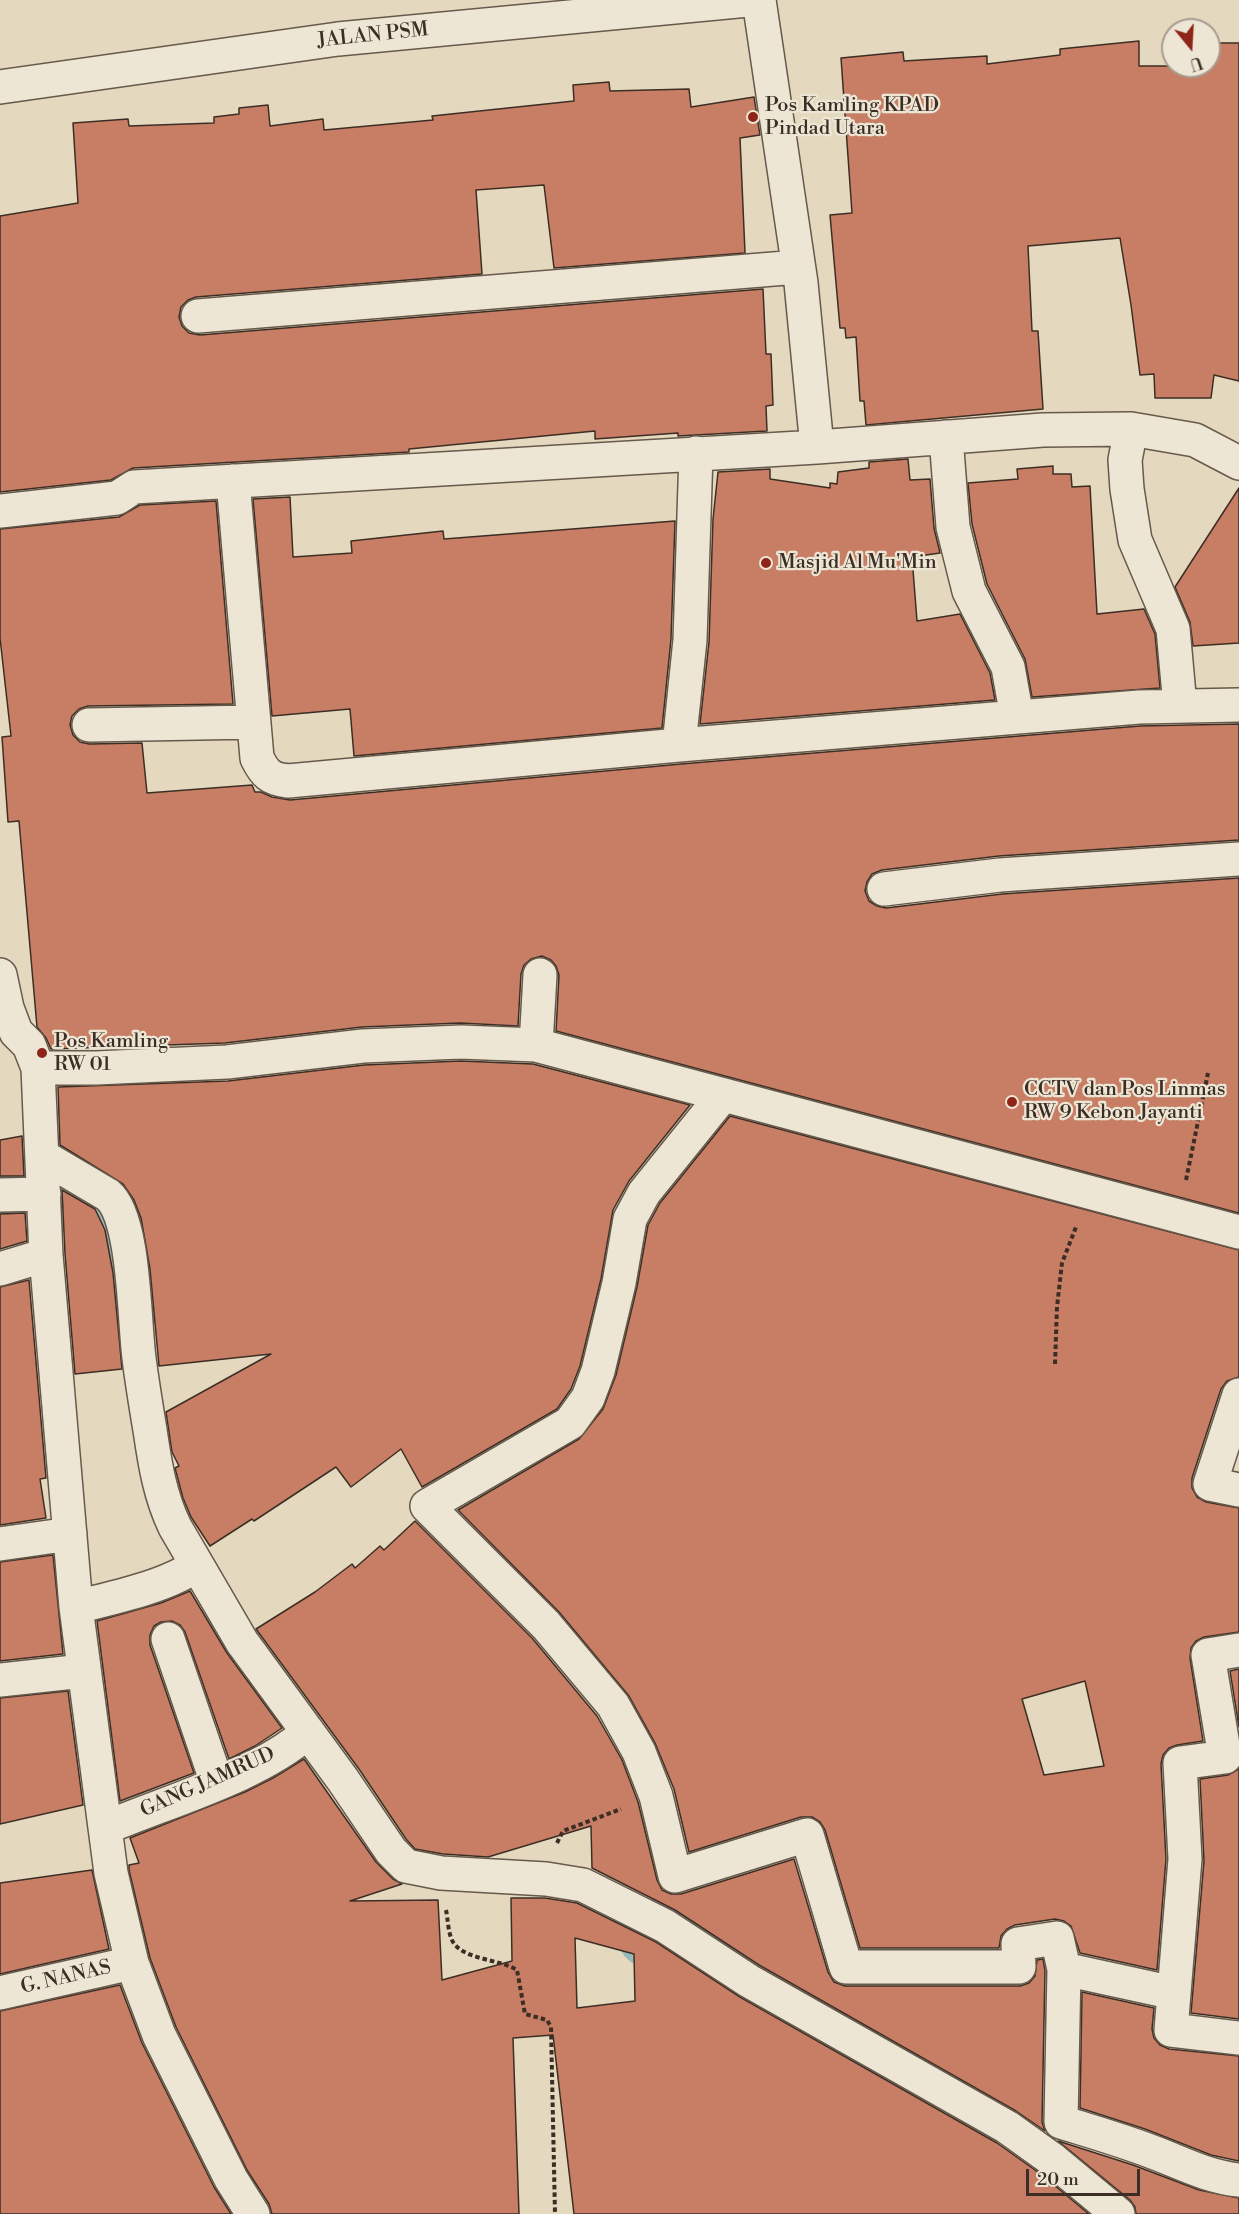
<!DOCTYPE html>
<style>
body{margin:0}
#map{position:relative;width:1239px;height:2214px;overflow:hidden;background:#e4d9be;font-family:"Libre Bodoni",serif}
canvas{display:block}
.north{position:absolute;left:1161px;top:18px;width:60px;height:60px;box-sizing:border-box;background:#ede6d5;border:2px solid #a79c8f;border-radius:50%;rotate:162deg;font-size:16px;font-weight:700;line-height:24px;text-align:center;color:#3d2e25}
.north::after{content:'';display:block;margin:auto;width:21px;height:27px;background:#8f2418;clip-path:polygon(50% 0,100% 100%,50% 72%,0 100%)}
.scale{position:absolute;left:1026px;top:2169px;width:114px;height:27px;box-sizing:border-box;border:3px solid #3d2e25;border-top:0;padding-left:8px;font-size:18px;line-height:21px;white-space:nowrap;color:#3d2e25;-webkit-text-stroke:4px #ede6d5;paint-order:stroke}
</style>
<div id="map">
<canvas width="1239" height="2214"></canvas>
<div class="north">U</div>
<div class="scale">20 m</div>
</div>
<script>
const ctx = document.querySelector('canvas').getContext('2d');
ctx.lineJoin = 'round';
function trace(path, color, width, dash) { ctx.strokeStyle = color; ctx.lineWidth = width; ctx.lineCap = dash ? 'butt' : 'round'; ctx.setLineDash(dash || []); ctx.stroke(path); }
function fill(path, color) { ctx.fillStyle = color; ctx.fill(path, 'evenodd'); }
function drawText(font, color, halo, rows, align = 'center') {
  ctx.font = font + ' "Libre Bodoni",serif'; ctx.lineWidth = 4.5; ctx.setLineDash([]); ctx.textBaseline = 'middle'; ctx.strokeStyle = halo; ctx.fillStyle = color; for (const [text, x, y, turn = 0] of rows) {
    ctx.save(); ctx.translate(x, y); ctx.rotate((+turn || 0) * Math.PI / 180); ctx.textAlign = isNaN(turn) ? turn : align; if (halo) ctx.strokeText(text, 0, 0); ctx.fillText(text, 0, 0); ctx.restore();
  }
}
const river = new Path2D(`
 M0,1182c41,4 98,6 113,53 8,23 9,49 11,73
 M651,1934l41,23 38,32 64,38 50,17 44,23`);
const building = new Path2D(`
 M1139,41v25h70v-23h30v338l-25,-6 -3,23h-56l-1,-24 -14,1 -9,-70 -11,-67 -92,8 4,85h6l5,78 -177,16 -2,-24h-4l-4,-64 -10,1 -1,-10h-5l-10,-113 22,-2 -11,-155 62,-6 1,9 83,-5v8l73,-9v-6z
 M609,82l1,9 79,-2 2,18 63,-10 6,38 -20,3 5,115 -191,15 -10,-83 -68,5 6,84 -286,23 -8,3 -7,7 -2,10 3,9 7,7 11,2 563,-46 3,65h5l2,51 -7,1 1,25 -89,5v-3l-83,6v-8l-186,18v3l-276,16 -22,12 -111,12v-276l78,-13 -5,-80 55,-4 1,7 85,-3v-6l25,-3v-6l29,-3 2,21 53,-7 1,11 109,-10 -1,-4 142,-15 -1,-16z
 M908,459l2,21 20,-1 4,49 6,25 -28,4 5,64 43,-7 30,59 5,27 -295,24 9,-82 4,-123 5,-47 52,-3v10l60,9v-5l7,1 1,-12 31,-4v-6z
 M1053,466v8h18l1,13 18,-1 7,128 47,-5 11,25 5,54 -128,9 -7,-38 -38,-75 -15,-60 -4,-41 50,-4 -1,-10z
 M1239,488v155l-46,3 -3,-24 -15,-35z
 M290,497l3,60 59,-4 -1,-12 92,-10 1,8 231,-18 -4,118 -9,89 -308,28 -4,-47 -78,7 -19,-217z
 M216,501l17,203 -145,2 -9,3 -7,7 -2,9 3,10 7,7 9,2 53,-1 5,50 105,-8 3,7h6l11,5 18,3 391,-36 459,-38 99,-2v116l-240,16 -117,14 -10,4 -5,8 -2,9 4,10 8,5 9,2 116,-14 237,-16v335l-683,-182 3,-56 -3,-9 -5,-6 -9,-4 -11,3 -7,6 -3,9 -3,52 -58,-3 -98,4 -137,16 -174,6 -5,-11 -9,-11 -18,-206 -11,1 -6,-85 9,-1 -11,-98v-109l119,-12 21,-12z
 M461,1061l72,3 157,41 -61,76 -16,29 -12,69 -21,87 -9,23 -14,20 -135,78 -21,-38 -50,38 -15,-20 -82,54 -2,-2 -42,27 -19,-29 -8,-19 -8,-30 4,-2 -7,-14 -6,-40 105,-58 -112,12 -9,-97 -9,-51 -7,-18 -11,-16 -63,-39 -2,-58 170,-6 136,-16z
 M730,1116l509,134v127l-12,4 -6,8 -29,89v10l5,9 9,5 33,6v124l-35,5 -8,4 -5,7 -1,10 13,83 -26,4 -8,3 -6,7 -2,9 5,95 -9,111 -77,-17 -9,-27 -7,-5 -9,-2 -40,6 -8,4 -6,7 -2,12h-139l-35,-118 -5,-8 -8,-5h-11l-112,35 -15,-63 -19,-46 -26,-47 -70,-84 -101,-102 121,-71 24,-30 13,-34 21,-88 11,-62 12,-22zM1085,1681l19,85 -60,9 -22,-76z
 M22,1136l2,40h-24v-36z
 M62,1190l33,19 10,21 8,43 9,96 -47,5 -10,-120z
 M25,1213l2,28 -27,8v-35z
 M29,1280l17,198 -6,1 6,39 -46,7v-238z
 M415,1521l117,117 65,78 25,44 16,42 19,78 5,10 9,4h10l113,-35 34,113 6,10 11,4h175l9,-3 6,-7 2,-16 6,-1 2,12 -3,151 3,9 -29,-20 -257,-146 -84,-55 -83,-42 -1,-42 -103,31 -45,-3 -28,-5 -9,-10 -47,-70 -103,-140 59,-37 37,-28 3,4 25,-22 4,4z
 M53,1555l10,99 -63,7v-99z
 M190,1591l37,62 55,75 -27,18 -26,13 -44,-127 -5,-7 -8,-4 -11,1 -7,4 -4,9v10l44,128 -74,28 -23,-180 64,-18z
 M1239,1669v58l-9,-56z
 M68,1691l15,114 -83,19v-126z
 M304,1759l72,103 17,17 9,5 -52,17 88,-1 4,80 70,-19 -1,-63h34l32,5 79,39 84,55 257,146 45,32 47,39h-515l-21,-179 -40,3 6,176h-247l-3,-10 -22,-34 -71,-143 -26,-69 -21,-88v-5l10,-2 -9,-25 115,-46 28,-14zM575,1938l59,16 1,47 -58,7z
 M1239,1769v250l-48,-6 13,-152 -4,-82 28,-4z
 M92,1870l17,79 -109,25v-91z
 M120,1985l22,58 72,144 17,27h-231v-203z
 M1082,1992l72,16 -2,21 2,9 6,7 9,4 70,7v105l-28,-6 -66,-26 -65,-21z
 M1058,2141l75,24 66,25 40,8v16h-103l-1,-7 -5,-7z`);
const path = new Path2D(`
 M1186,1180l22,-107
 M1055,1364l2,-57 5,-44 14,-36
 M557,1843l6,-12 58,-22
 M446,1910c2,9 2,24 7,32 11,18 47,17 64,28l8,44 22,6 4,7 4,187`);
const minor = new Path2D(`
 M0,87l338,-48 410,-39
 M198,316l600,-49
 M1131,429l-6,31 2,29 8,51 38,89 7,77
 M946,437l7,90 16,64 39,76 9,50
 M817,447l226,-17 88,-1 64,11 44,23
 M233,481l24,277c8,16 13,21 31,23l391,-36 11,-105 6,-187
 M0,511l117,-13 17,-11 683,-40 -16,-164 -42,-283
 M89,725l165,-3
 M679,745l460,-38 100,-2
 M884,889l116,-14 239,-16
 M0,975l7,33 9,24 13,13 9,23 8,187 30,352 35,266 21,90 27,72 72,144 22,35
 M536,1045l4,-70
 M38,1068h58l131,-6 136,-16 98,-4 75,3 703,187
 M723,1095l-79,98 -14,26 -11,64 -21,88 -10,27 -18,25 -143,83 119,119 67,80 26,47 17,44 19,80 132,-41 39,132h173l-1,-23 39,-6 7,31
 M42,1156l66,39c27,23 26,126 31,163 3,24 7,48 11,72 5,34 10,66 25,97l67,115 101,138 48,71 15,15 35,7 105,6 37,6 82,41 84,55 258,146 46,33 65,54
 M0,1195l44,-1
 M0,1269l46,-14
 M1239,1395l-29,89 29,6
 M0,1544l70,-10
 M76,1607c32,-8 94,-21 120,-42
 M168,1639l49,144
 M1239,1650l-31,5 17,102 -45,6 5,96 -14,171 68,8
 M0,1680l83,-9
 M105,1828c63,-27 152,-51 203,-96
 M0,1993l132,-30
 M1174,1993l-110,-24 -3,153c29,9 60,18 89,29 30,11 57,26 89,29`);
const markers = [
 [753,117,6,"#8f2418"],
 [766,563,6,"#8f2418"],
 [42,1053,6,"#8f2418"],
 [1012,1102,6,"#8f2418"]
];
const streetNames = [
 ["JALAN PSM",373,36,-6],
 ["GANG JAMRUD",208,1783,-24],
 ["G. NANAS",66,1978,-13]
];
const poiNames = [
 ["Pos Kamling KPAD",765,106],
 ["Pindad Utara",765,129],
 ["Masjid Al Mu'Min",778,563],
 ["Pos Kamling",54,1042],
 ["RW 01",54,1065],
 ["CCTV dan Pos Linmas",1024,1090],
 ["RW 9 Kebon Jayanti",1024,1113]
];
trace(river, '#97b9b8', 69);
fill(building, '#c77e65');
trace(building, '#3d2e25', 1.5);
trace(minor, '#67594b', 36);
trace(path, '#3d2e25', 4, [4.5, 3]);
trace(minor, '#ede6d5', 33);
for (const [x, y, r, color] of markers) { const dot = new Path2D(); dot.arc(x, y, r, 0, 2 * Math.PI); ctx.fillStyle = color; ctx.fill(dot); trace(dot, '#ede6d5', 2); }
drawText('20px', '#3d2e25', '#ede6d5', streetNames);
drawText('20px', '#3d2e25', '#ede6d5', poiNames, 'left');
</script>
